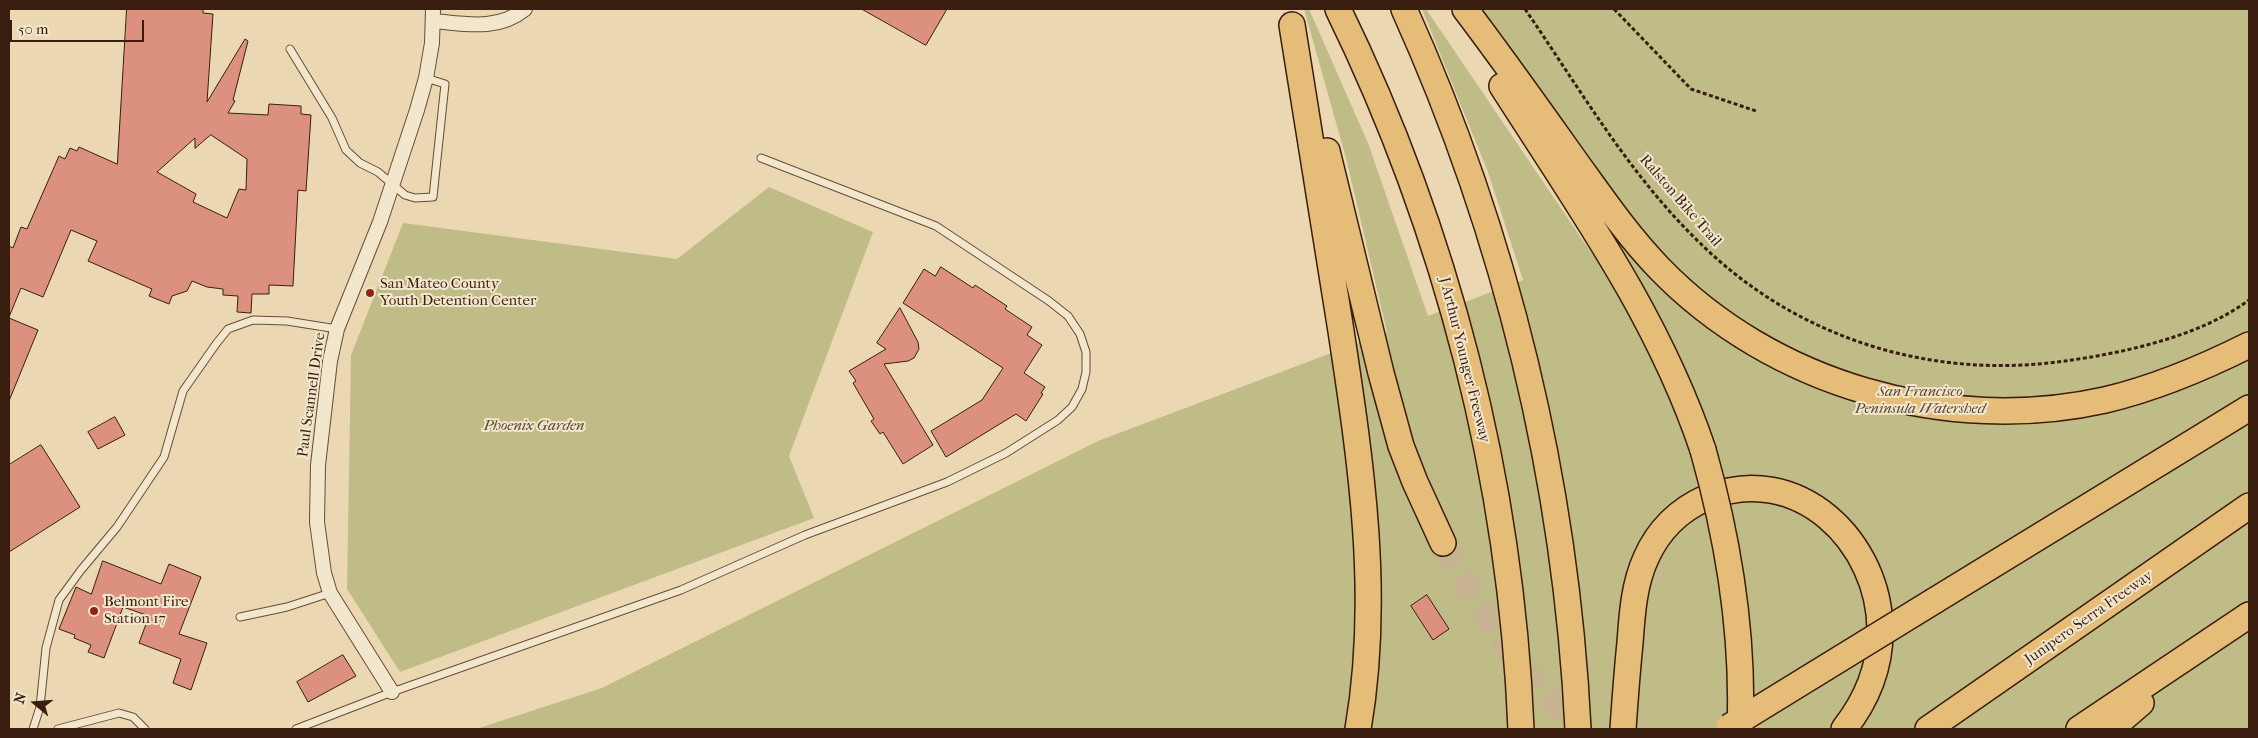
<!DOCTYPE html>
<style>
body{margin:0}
#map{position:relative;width:2258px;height:738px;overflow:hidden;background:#ebd8b2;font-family:"IM FELL French Canon",serif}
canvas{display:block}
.frame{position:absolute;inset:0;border:10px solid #391d0f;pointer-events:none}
.north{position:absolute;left:10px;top:678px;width:50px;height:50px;-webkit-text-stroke:4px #f2e6cd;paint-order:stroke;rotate:288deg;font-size:14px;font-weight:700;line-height:20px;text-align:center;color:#391d0f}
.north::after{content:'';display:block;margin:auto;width:18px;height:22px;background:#391d0f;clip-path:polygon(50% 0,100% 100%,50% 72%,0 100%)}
.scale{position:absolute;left:10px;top:20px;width:134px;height:22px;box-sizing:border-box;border:2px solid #391d0f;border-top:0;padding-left:6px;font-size:15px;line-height:18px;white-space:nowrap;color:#391d0f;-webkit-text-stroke:4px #f2e6cd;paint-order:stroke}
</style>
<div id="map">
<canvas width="2258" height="738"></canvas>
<div class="frame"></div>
<div class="north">N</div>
<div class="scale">50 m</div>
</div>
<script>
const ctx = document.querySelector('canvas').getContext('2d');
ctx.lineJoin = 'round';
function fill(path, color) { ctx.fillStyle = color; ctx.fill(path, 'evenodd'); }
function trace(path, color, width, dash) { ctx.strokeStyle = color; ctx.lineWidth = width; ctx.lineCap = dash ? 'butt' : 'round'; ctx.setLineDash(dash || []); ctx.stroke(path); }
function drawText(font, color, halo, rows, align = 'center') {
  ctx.font = font + ' "IM FELL French Canon",serif'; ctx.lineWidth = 4; ctx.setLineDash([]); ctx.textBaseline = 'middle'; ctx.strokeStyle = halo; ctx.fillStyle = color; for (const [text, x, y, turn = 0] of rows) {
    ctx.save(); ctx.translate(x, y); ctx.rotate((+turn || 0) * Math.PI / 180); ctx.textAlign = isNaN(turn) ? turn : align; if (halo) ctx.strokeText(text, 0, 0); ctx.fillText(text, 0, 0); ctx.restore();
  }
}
const green = new Path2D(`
 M1304,9h5l59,134 60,173 95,-36 -35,-108 -66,-163h4l166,245 40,-16 -167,-229h784v720h-1773l126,-41 496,-247 289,-109 -41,-174z
 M769,187l104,45 -84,224 25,62 -414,154 -53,-83 4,-234 52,-132 274,36z`);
const building = new Path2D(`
 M127,9h76v4l10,1 -6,88 38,-63 3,2 -15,59 2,1 -7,12 40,2 1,-11 32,2v8l10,1 -5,76 -8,-1 -5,96 -24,-1v9h-17l-1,19 -14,-1 1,-16 -15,-1v-6l-16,-2 -15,-6 -5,10 -15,5 -3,8 -20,-8 3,-7 -64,-28 9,-20 -26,-11 -28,67 -22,-9 -12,29v-71l4,2 8,-21 6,2 32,-73 6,3 5,-11 7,3 2,-4 38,17zM211,135l36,24 -1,31 -7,-1 -12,29 -34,-16 3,-8 -39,-22 38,-34v10z
 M862,9h85l-21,36z
 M941,267l32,21 2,-3 32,21 -2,3 27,18 -5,8 15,10 -18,28 21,14 -4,6 2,1 -17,27 -10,-7 -70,43 -15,-26 51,-31 21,-32 -100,-65 21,-34 11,7z
 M900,308l18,34 1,7 -5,9 -6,3 -24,3 49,81 -30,19 -20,-32 -3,2 -9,-13 3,-2 -21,-36 3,-2 -7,-10 37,-22 -9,-6z
 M9,318l29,12 -29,71z
 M115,417l10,18 -27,14 -10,-17z
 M41,445l39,62 -71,45v-87z
 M103,561l58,23 8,-20 32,13 -22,57 28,9 -16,47 -18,-7 8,-24 -42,-16 10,-27 -26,-9 -19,51 -16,-6 3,-7 -17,-7 1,-3 -16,-6 17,-42 15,7z
 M1427,595l22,34 -16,11 -22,-34z
 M343,655l13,21 -48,26 -11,-20z`);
const highwayTunnel = new Path2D(`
 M1443,543c37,69 79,135 139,186`);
const path = new Path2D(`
 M1525,9c55,80 105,167 176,235 97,95 230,136 364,117 59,-8 136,-25 184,-61
 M1614,9l77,80 65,22`);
const lane = new Path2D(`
 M290,49l42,69 14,32 14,13 18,9 27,23 10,3 18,-1 12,-113 -19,-6
 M240,617l47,-10 43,-14
 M33,729l7,-22 6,-59 13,-48 22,-30 36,-43 47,-70 19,-66 33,-47 12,-15 25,-9 34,1 50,8
 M58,729l61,-16 14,4 12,12
 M296,729l96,-37 289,-102 124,-55 142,-53 59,-29 52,-33 14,-13 10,-18 4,-17v-20l-6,-18 -12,-18 -19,-15 -113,-75 -175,-68`);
const street = new Path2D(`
 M434,21c32,3 64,10 91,-12
 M392,692l-62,-99 -6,-20 -7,-51 1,-57 12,-104 7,-32 43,-107 37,-112 9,-32 6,-35 1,-34`);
const highway = new Path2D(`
 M1338,9c109,223 173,472 183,720
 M1404,9c102,226 162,472 174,720
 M1465,9c38,50 74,101 111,153 26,36 52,74 83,106 113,117 289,167 446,132 51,-12 98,-32 144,-55
 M1292,25c16,102 33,204 49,306 20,132 40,265 17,398
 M1502,86c76,119 156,230 201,364
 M1327,151l54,222 20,73 14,36 28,61
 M1934,601l315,-193
 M1623,729c2,-29 4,-57 7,-86 2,-29 4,-59 16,-85 12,-27 33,-48 60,-60 91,-38 175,44 174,134 0,36 -14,69 -36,97
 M1928,729l321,-223
 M2079,729l170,-114
 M2111,729l30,-26`);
const highwayBridge = new Path2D(`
 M1703,450c26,92 41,184 37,279
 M1729,727l205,-126`);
const markers = [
 [370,293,5,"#8f2418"],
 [94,611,5,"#8f2418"]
];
const streetNames = [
 ["Ralston Bike Trail",1680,201,49],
 ["J Arthur Younger Freeway",1464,360,76],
 ["Paul Scannell Drive",312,395,-82],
 ["Junipero Serra Freeway",2089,618,-35]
];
const poiNames = [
 ["San Mateo County",380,284],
 ["Youth Detention Center",380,301],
 ["Belmont Fire",104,602],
 ["Station 17",104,619]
];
const parkNames = [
 ["San Francisco",1920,392],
 ["Peninsula Watershed",1920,409],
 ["Phoenix Garden",534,426]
];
fill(green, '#bfbc87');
fill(building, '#dc917f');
trace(building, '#391d0f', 1);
trace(highwayTunnel, '#c7b391', 25, [25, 12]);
trace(lane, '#664c38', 9);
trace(street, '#664c38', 16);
trace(highway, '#391d0f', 28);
trace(path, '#391d0f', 3, [4, 2.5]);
trace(lane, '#f2e6cd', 7);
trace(street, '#f2e6cd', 14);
trace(highway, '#e6bc79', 25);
trace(highwayBridge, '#391d0f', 28, []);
trace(highwayBridge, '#e6bc79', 25);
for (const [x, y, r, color] of markers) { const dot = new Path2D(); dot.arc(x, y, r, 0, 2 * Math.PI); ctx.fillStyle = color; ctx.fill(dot); trace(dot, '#f2e6cd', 2); }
drawText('15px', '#391d0f', '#f2e6cd', streetNames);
drawText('15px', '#391d0f', '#f2e6cd', poiNames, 'left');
drawText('italic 15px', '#5a452d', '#f2e6cd', parkNames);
</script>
